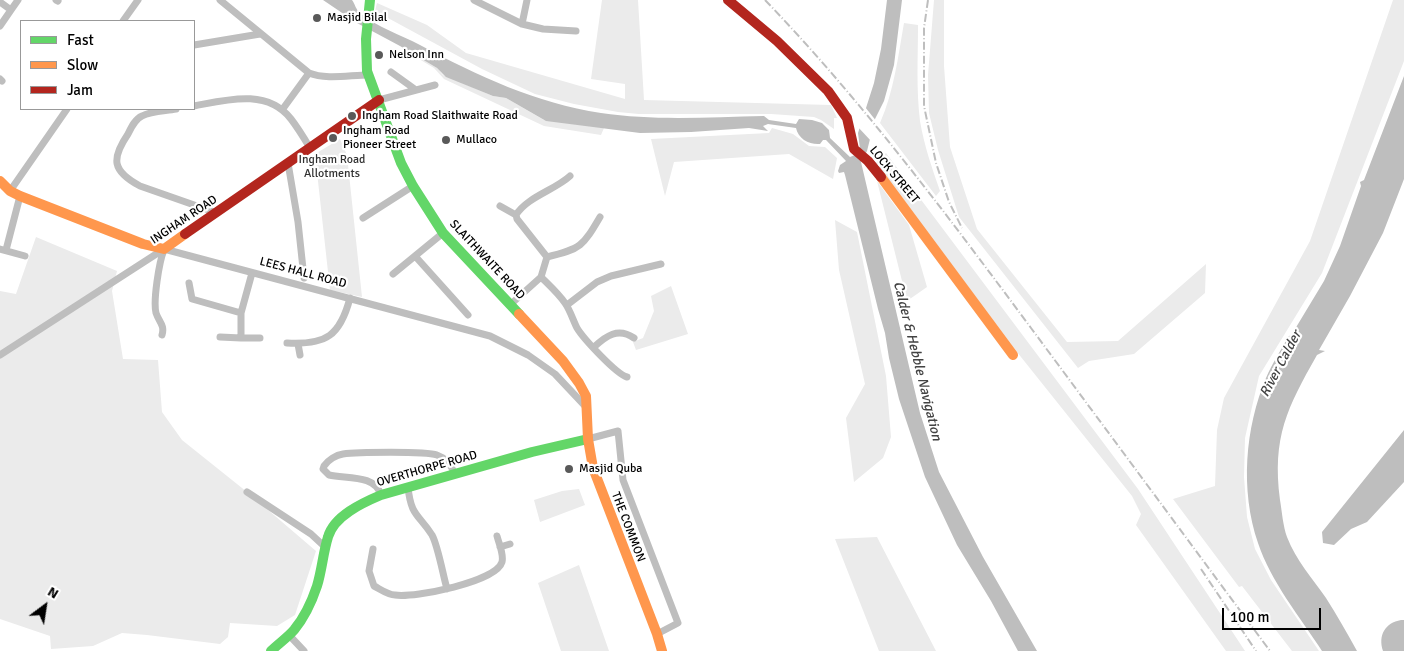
<!DOCTYPE html>
<style>
body{margin:0}
#map{position:relative;width:1404px;height:651px;overflow:hidden;background:#fff;font-family:Signika,sans-serif}
canvas{display:block}
.legend{position:absolute;left:20px;top:20px;width:175px;height:90px;box-sizing:border-box;background:#fff;border:1px solid #999;margin:0;padding:6px 9px;list-style:none;font-size:15px;color:#000}
.legend li{display:flex;align-items:center;gap:10px;height:25px}
.legend b{width:25px;border:1px solid #999}
.north{position:absolute;left:20px;top:581px;width:50px;height:50px;-webkit-text-stroke:4px #fff;paint-order:stroke;rotate:31deg;font-size:14px;font-weight:700;line-height:20px;text-align:center;color:#000}
.north::after{content:'';display:block;margin:auto;width:18px;height:22px;background:#000;clip-path:polygon(50% 0,100% 100%,50% 72%,0 100%)}
.scale{position:absolute;left:1222px;top:608px;width:99px;height:22px;box-sizing:border-box;border:2px solid #000;border-top:0;padding-left:6px;font-size:15px;line-height:18px;white-space:nowrap;color:#000;-webkit-text-stroke:4px #fff;paint-order:stroke}
</style>
<div id="map">
<canvas width="1404" height="651"></canvas>
<ul class="legend">
<li><b style="height:6px;background:#63d668"></b>Fast</li>
<li><b style="height:6px;background:#ff974d"></b>Slow</li>
<li><b style="height:6px;background:#b3261e"></b>Jam</li>
</ul>
<div class="north">N</div>
<div class="scale">100 m</div>
</div>
<script>
const ctx = document.querySelector('canvas').getContext('2d');
ctx.lineJoin = 'round';
function fill(path, color) { ctx.fillStyle = color; ctx.fill(path, 'evenodd'); }
function trace(path, color, width, dash) { ctx.strokeStyle = color; ctx.lineWidth = width; ctx.lineCap = dash ? 'butt' : 'round'; ctx.setLineDash(dash || []); ctx.stroke(path); }
function drawText(font, color, halo, rows, align = 'center') {
  ctx.font = font + ' Signika,sans-serif'; ctx.lineWidth = 4.5; ctx.setLineDash([]); ctx.textBaseline = 'middle'; ctx.strokeStyle = halo; ctx.fillStyle = color; for (const [text, x, y, turn = 0] of rows) {
    ctx.save(); ctx.translate(x, y); ctx.rotate((+turn || 0) * Math.PI / 180); ctx.textAlign = isNaN(turn) ? turn : align; if (halo) ctx.strokeText(text, 0, 0); ctx.fillText(text, 0, 0); ctx.restore();
  }
}
const green = new Path2D(`
 M602,0h36l6,100 187,5 6,13h-3v11l-13,-9 -7,-3 -43,-3h-132l-21,-2 -44,-8 -39,-10 -53,-25 -107,-58 2,-8 50,22 39,28 159,46v-15l-34,-5z
 M934,0h10v66l6,81 27,82 90,113 51,-1 88,-77 -1,29 -71,61 -45,7 -11,7 -119,-151 -21,-67 -9,-37 -1,-38z
 M1393,0h11v61l-82,212 -63,103 -14,62 -1,39 3,40 8,32 16,31 48,71h-27l-50,-65 -3,1 -66,-88 42,-13 2,-56 7,-32 86,-157z
 M904,23l14,2c0,32 -2,64 2,96 4,24 12,47 20,70l-4,5 -56,-73c14,-32 18,-66 24,-100z
 M409,51l28,17 6,7 50,21 13,2 38,22 60,8 -3,7 -57,-9 -100,-47 -10,-11 -25,-15z
 M772,128l21,6 16,12 16,1 12,11 -4,21 -44,-25 -115,8 -9,34 -14,-57 118,-6z
 M340,139l7,16 15,142 -32,-7 -15,-136z
 M886,153l252,336 107,162h-19l-90,-126 5,-11 -9,-18 -115,-144 -141,-189z
 M877,181l32,44 18,62 -20,14z
 M835,220l22,12 29,144 5,61 -8,21 -29,24 -8,-64 19,-34 -26,-114z
 M36,237l81,34 -5,20 11,68 35,1 4,52 20,28 65,52 69,59 -21,64 -18,11 -47,-3 -2,14 -8,7 -73,-9 -25,-2 -29,13 -42,3 -1,-13 -50,-17v-328l16,3z
 M671,286l17,48 -52,16 -3,-8 10,-4 11,-27 -3,-15z
 M579,489l6,16 -45,17 -6,-22 28,-9z
 M877,537l59,114h-57l-44,-112z
 M579,565l30,86h-48l-23,-68z`);
const water = new Path2D(`
 M323,0h29c3,4 4,10 8,13 17,14 41,22 60,32 58,31 116,58 181,68 53,8 109,4 163,3l5,4 27,4 3,-5 13,1 10,3 7,7 1,8 20,19 5,-2 5,-6 -2,-16 16,-50 7,-34 6,-49h15l-8,65 -10,36 -9,18 -8,32 -6,11 59,251 19,59 44,85 54,94h-19l-27,-50 -34,-56 -32,-68 -26,-78 -10,-41 -4,-25 -7,-24 -33,-134 -1,-3 -5,1 -1,-2 2,-6 6,-4 -20,-21h-3l-3,4c-10,1 -22,-5 -24,-16l-28,-4 -5,2 5,5 -19,-3 -58,4 -51,1 -94,-12 -40,-23 -13,-2 -47,-19 -9,-9 -37,-22 -43,-23z
 M1404,76v103l-21,54 -33,63 -31,54 6,1 -8,4c-30,53 -45,82 -37,145 2,12 3,26 7,37 9,23 25,41 39,61 11,17 21,35 31,53h-35c-22,-34 -51,-69 -64,-108 -18,-53 -13,-115 8,-165 6,-14 15,-28 22,-41l4,-3 32,-53 16,-35 21,-60 -1,-4 4,-2z
 M1404,430v52l-37,40 -16,7 -17,16 -11,-2 -1,-11z
 M1401,620h3v31h-21c-5,-16 2,-28 18,-31z`);
const pier = new Path2D(`
 M865,107l12,15 -5,20 -15,-16z`);
const street = new Path2D(`
 M56,0l2,1
 M220,0l89,73c17,7 41,2 60,2
 M474,0l48,24 21,5 33,2
 M0,2l11,8 -11,16
 M11,10l7,-10
 M123,21l15,-21
 M522,24l5,-24
 M194,45l66,-11
 M391,72l25,18
 M0,79l2,2
 M379,100l56,-15
 M194,106c32,-6 73,-18 97,13 7,9 13,19 19,29
 M176,109c-10,2 -25,2 -34,7 -7,3 -11,12 -14,18 -17,25 -16,37 12,52l77,27
 M282,110l27,-37
 M288,163l10,59 6,56
 M10,191l57,-82
 M500,206l16,9
 M363,218l50,-32
 M0,249l25,7
 M164,249l326,87 38,19 27,19 32,34
 M6,250l14,-54
 M415,256l53,59
 M547,257l-30,-38 -1,-4c11,-18 39,-25 54,-39
 M393,274l50,-41
 M541,277c8,8 17,16 24,26 5,7 8,17 12,25 6,10 39,46 50,49
 M189,283l3,16 49,14
 M511,304l30,-27 6,-20c34,-8 36,-11 53,-40
 M567,305l30,-23 14,-6 50,-12
 M162,335c3,-10 -3,-13 -6,-22 -3,-12 3,-51 8,-63
 M220,337l21,1v-25l11,-40
 M241,338h19
 M287,343c39,2 53,-7 63,-45
 M298,344l2,11
 M594,347c12,-11 24,-20 40,-9
 M0,355l164,-106
 M588,439l30,-8 5,49 55,143 -21,11
 M408,487c3,30 11,27 24,48 6,11 11,40 15,54
 M247,492l64,42 14,13
 M381,495c-6,-21 -35,-16 -52,-20l-6,-6 1,-3c4,-6 12,-11 19,-12 13,-2 83,-3 94,1 9,3 14,10 18,19
 M500,547l10,-3
 M373,549l-4,22 5,15c6,3 14,9 21,9 20,3 101,-13 107,-33 2,-8 -3,-18 -5,-26
 M289,635l15,16`);
const fast = new Path2D(`
 M370,0l-4,39 1,32 34,92 12,23 30,47 76,81
 M271,651c7,-7 16,-13 23,-21 10,-12 18,-29 23,-44 5,-16 6,-33 11,-49 6,-21 34,-34 53,-42l151,-43 56,-13`);
const slow = new Path2D(`
 M881,177l132,178
 M0,181l10,10 10,5 123,48 21,5 21,-15
 M519,314l44,47 16,22 7,13 2,43 5,29 64,166 5,17`);
const jam = new Path2D(`
 M728,0l49,41 51,50 19,27 7,31 14,12 13,16
 M185,234l194,-134`);
const rail = new Path2D(`
 M765,0c98,102 182,215 266,328 80,108 159,215 239,323
 M928,0l-4,28v78l12,57 13,39 13,26
 M1201,569l55,82`);
const markers = [
 [317,18,5,"#595959"],
 [379,55,5,"#595959"],
 [352,116,5,"#595959"],
 [333,138,5,"#595959"],
 [446,140,5,"#595959"],
 [569,469,5,"#595959"]
];
const poiNames = [
 ["Masjid Bilal",327,18],
 ["Nelson Inn",389,55],
 ["Ingham Road Slaithwaite Road",362,116],
 ["Ingham Road",343,131],
 ["Pioneer Street",343,145],
 ["Mullaco",456,140],
 ["Masjid Quba",579,469]
];
const parkNames = [
 ["Ingham Road",332,160],
 ["Allotments",332,174]
];
const streetNames = [
 ["LOCK STREET",894,175,50],
 ["INGHAM ROAD",184,220,-34],
 ["SLAITHWAITE ROAD",487,260,47],
 ["LEES HALL ROAD",303,273,15],
 ["OVERTHORPE ROAD",427,469,-16],
 ["THE COMMON",628,527,69]
];
const waterNames = [
 ["Calder & Hebble Navigation",917,361,76],
 ["River Calder",1281,364,-62]
];
fill(green, '#ebebeb');
fill(water, '#bebebe');
fill(pier, '#fff');
trace(street, '#bebebe', 7);
trace(fast, '#63d668', 10);
trace(slow, '#ff974d', 10);
trace(jam, '#b3261e', 10);
trace(rail, '#bebebe', 2, [8, 2.5, 1, 2.5]);
for (const [x, y, r, color] of markers) { const dot = new Path2D(); dot.arc(x, y, r, 0, 2 * Math.PI); ctx.fillStyle = color; ctx.fill(dot); trace(dot, '#fff', 2); }
drawText('12px', '#000', '#fff', poiNames, 'left');
drawText('12px', '#323232', '#fff', parkNames);
drawText('12px', '#000', '#fff', streetNames);
drawText('italic 14px', '#434343', '#fff', waterNames);
</script>
